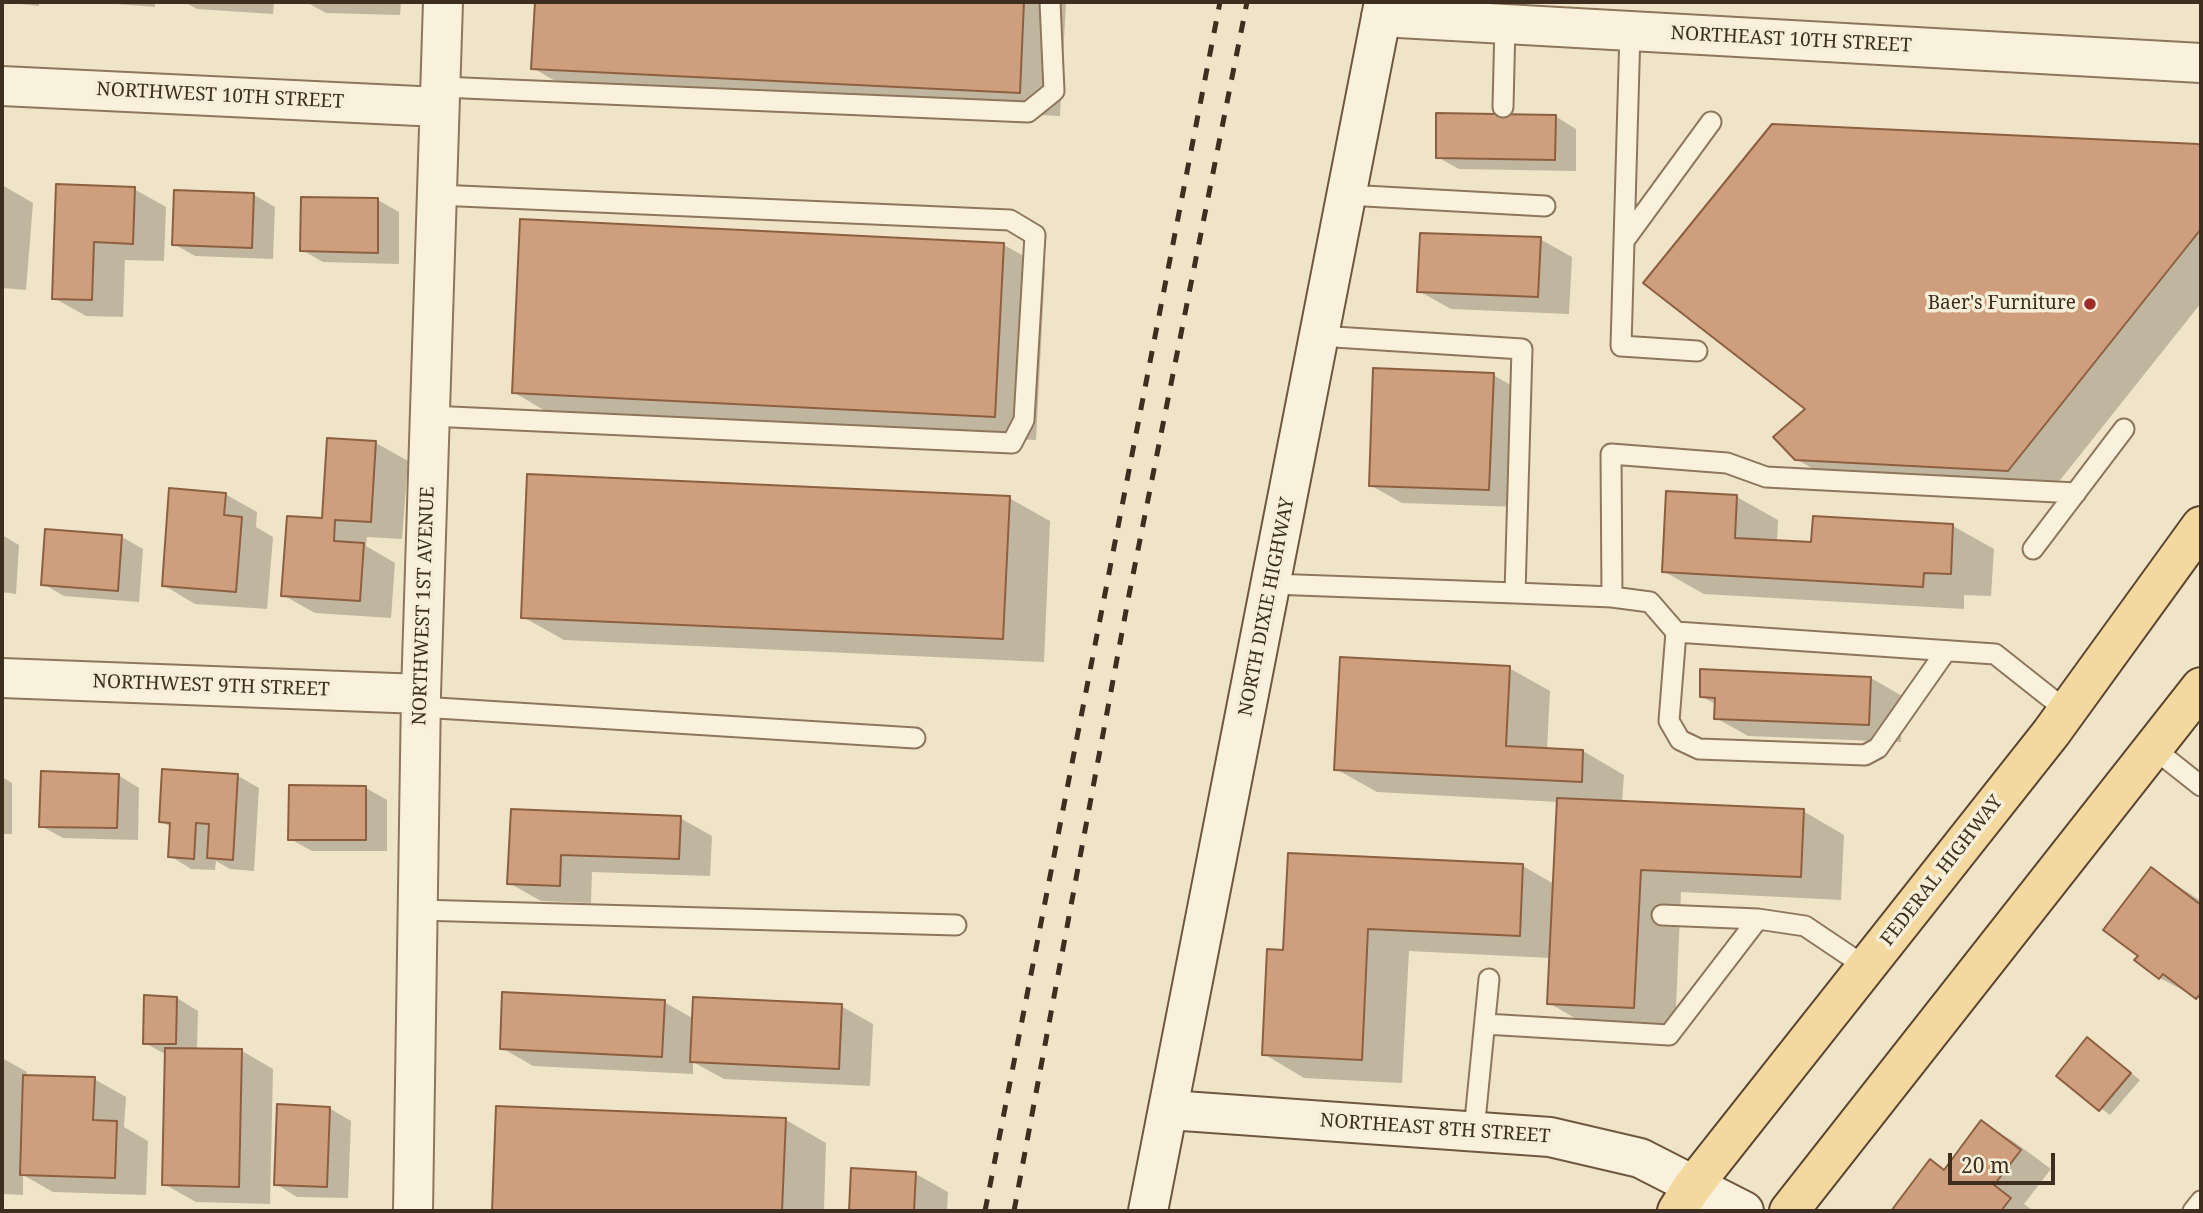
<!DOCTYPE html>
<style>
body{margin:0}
#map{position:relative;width:2203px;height:1213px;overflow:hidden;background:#f0e4c8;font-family:"Noto Serif",serif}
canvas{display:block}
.frame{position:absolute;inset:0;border:4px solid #3d2e20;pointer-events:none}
.scale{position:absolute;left:1948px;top:1153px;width:107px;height:32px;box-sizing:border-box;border:4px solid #3d2e20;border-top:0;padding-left:9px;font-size:21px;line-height:24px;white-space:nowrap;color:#3d2e20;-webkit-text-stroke:5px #f7eed8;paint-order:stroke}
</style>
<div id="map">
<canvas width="2203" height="1213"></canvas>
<div class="frame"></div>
<div class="scale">20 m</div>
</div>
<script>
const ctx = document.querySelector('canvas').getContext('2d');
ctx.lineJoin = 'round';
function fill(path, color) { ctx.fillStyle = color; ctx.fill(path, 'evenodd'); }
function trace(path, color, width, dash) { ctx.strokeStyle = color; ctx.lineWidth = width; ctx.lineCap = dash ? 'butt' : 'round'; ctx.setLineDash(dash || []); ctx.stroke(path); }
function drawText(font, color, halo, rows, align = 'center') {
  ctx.font = font + ' "Noto Serif",serif'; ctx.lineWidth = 7; ctx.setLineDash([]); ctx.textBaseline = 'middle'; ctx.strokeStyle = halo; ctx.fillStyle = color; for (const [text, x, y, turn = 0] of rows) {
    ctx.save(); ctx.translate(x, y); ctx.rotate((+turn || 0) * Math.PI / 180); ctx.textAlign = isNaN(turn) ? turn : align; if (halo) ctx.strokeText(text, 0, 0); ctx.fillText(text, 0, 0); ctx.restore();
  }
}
const shadow = new Path2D(`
 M2,2h37v4z
 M90,2h65v5z
 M184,2h90l-1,12 -76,-5z
 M306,2h95l-1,13 -74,-2z
 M536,2h530l-6,114 -486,-24 -41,-24z
 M1555,116l21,13v42l-117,-2 -22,-12z
 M2197,145l4,3v155l-152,191 -211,-11 -42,-24z
 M2,185l31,18 -7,87 -24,-2z
 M58,186l76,3 32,18 -2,54 -39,-1 -2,57 -37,-1 -32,-18z
 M254,195l21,12 -2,52 -78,-3 -21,-12z
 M302,198l76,2 21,12v52l-76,-2 -21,-12z
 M1540,239l32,18 -3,57 -118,-5 -32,-18z
 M1004,245l41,23 -9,172 -482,-24 -41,-24z
 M1493,375l32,18 -5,114 -118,-4 -32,-18z
 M329,439l47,4 32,18 -6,78 -35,-2 -1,9 29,17 -4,55 -76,-5 -32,-18 41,-75z
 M1667,492l70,5 41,23 -1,22 36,1 140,-17 41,23 -3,47 -27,-1v14l-260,-15 -41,-23z
 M225,494l32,18 -1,15 17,10 -6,72 -72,-5 -32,-19z
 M1009,498l41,23 -6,141 -480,-22 -41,-23z
 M47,531l75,6 21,12 -4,53 -75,-6 -21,-12z
 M2,535l17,10 -3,49 -14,-2z
 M1509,668l41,23 -3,59 36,1 41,24 -2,28 181,8 41,24 -3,65 -160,-8 -6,138 -85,-3 -41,-24 2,-45 -142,-7 -7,132 -98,-5 -40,-24 21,-102 238,-86 31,18 4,-82 -181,-10 -41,-23z
 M1871,678l31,18 -1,46 -153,-6 -32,-18 1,-13 -16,-9z
 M118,775l21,13 -1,52 -75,-2 -22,-12z
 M238,776l21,12 -5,83 -24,-2 -14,-8 -1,9 -24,-1 -21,-13 2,-28 -11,-7z
 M2,777l10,6v51h-10z
 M366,788l21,12v51h-75l-22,-12z
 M512,811l168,7 32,18 -2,40 -118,-4 -1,31 -50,-2 -32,-18z
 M2152,869l49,32v99l-41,-22 -23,-18 3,-5z
 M177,998l21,13 -1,39 45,1 31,18 -3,135 -74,-2 -32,-18 3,-129 -22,-12z
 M664,1002l30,17 147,-13 32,18 -3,62 -146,-7 -31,-17v12l-160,-8 -31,-18z
 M2088,1039l52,41 -30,35 -52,-39z
 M2,1058l25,14 -1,5 68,2 32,18 -2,30 24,14 -2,54 -93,-3 -30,-17v20l-21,-1z
 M329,1108l22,13 -3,77 -51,-1 -21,-13z
 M497,1108l289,12 40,23 -2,68h-331z
 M1982,1123l31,18 38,28 -27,35 10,7h-141l37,-50 16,9z
 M852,1170l64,4 32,18 -1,19h-97z`);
const building = new Path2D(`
 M535,2h489l-4,91 -489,-24z
 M1436,113l120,2 -1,45 -119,-2z
 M1772,124l426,20 3,2v83l-193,242 -213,-11 -22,-23 32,-28 -162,-126z
 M56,184l79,3 -2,57 -39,-2 -2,58 -40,-1z
 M174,190l80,3 -2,55 -80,-3z
 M301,197l77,1v55l-78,-2z
 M520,219l484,24 -9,174 -483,-24z
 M1420,233l121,4 -3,60 -121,-5z
 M1373,368l121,5 -5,117 -120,-4z
 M327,438l49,3 -5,81 -36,-2 -1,21 30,2 -4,58 -79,-5 6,-80 35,2z
 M527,474l483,22 -7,143 -482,-21z
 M169,488l57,5 -2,22 18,2 -6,75 -74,-6z
 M1666,491l71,4 -2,43 76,4 2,-26 140,8 -2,50 -27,-1 -1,14 -261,-15z
 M45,529l77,6 -4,56 -77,-6z
 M1340,657l170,9 -4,80 77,4 -1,32 -248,-12z
 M1700,669l171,8 -2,48 -155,-6 1,-21 -15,-1z
 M162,769l76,5 -5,86 -26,-2 2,-34 -13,-1 -2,36 -26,-2 2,-34 -11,-1z
 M41,771l78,3 -2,54 -78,-1z
 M289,785l77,1v54h-78z
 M1557,798l247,11 -3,68 -160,-7 -7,138 -87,-4z
 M511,809l170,7 -2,43 -118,-4 -1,31 -53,-2z
 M1288,853l235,11 -3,72 -152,-7 -6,131 -100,-5 5,-106 16,1z
 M2151,867l50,38v88l-5,6 -33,-25 -4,5 -25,-19 4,-4 -35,-26z
 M502,992l163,8 -3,57 -162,-8z
 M144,995l33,2 -1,47h-33z
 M693,997l149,7 -3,65 -149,-7z
 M2087,1037l44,36 -32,38 -43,-35z
 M165,1048l77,1 -3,138 -77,-2z
 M23,1075l72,2 -2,43 24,1 -2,57 -95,-3z
 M277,1104l53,3 -3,80 -53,-2z
 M496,1106l290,12 -4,93h-290z
 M1981,1120l40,30 -27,35 17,13 -10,13h-110l39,-52 14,11z
 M851,1168l65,4 -2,39h-65z`);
const service = new Path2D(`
 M1630,31l-9,315 76,5
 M441,87l587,25 26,-21 -4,-89
 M1503,107l2,-83
 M1347,195l198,11
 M1624,241l87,-119
 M430,416l582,27 12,-23 11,-185 -25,-15 -573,-25
 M2033,549l91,-120
 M1271,584l244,9 7,-244 -203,-13
 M1515,593l97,4
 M1676,632l-7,89 11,19 19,9 166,6 13,-7 68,-97
 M421,707l494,31
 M2067,711l-72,-57 -319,-22 -26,-30 -38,-5 -1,-143 116,9 39,14 310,16
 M2153,748l48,38
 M418,910l538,15
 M1758,919l47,7 61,41
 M1485,1024l184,11 89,-116 -96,-4
 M1474,1131l15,-152
 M2193,1211l8,-10`);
const minor = new Path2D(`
 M1381,17l820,46
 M2,86l437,21
 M2,678l419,16
 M413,1211l8,-517 22,-692`);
const secondary = new Path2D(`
 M1169,1110l381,27 90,21 104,53
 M1148,1211l236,-1209`);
const primary = new Path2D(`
 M1677,1211l15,-24 359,-454 150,-207
 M1789,1211l412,-524`);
const rail = new Path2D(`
 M985,1211l235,-1209
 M1014,1211l114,-611 119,-598`);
const markers = [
 [2090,304,7,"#9e2a2b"]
];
const streetNames = [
 ["NORTHEAST 10TH STREET",1791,40,3],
 ["NORTHWEST 10TH STREET",220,96,3],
 ["NORTHWEST 1ST AVENUE",424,606,-88],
 ["NORTH DIXIE HIGHWAY",1267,607,-79],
 ["NORTHWEST 9TH STREET",211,686,2],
 ["FEDERAL HIGHWAY",1942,871,-52],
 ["NORTHEAST 8TH STREET",1435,1129,4]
];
const poiNames = [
 ["Baer's Furniture",2076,304]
];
fill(shadow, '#0003');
fill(building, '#cf9f7d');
trace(building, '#8d5f41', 2);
trace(service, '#8d765c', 23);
trace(minor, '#8d765c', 42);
trace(secondary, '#6f573f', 42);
trace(primary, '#5b4430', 42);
trace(service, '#faf1dc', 19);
trace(minor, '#faf1dc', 38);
trace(secondary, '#faf1dc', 38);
trace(primary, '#f3d9a0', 38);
trace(rail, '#3d2e20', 5, [12, 12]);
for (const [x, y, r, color] of markers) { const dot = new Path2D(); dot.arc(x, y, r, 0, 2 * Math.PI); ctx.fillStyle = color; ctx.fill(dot); trace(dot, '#f7eed8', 2.5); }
drawText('19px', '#3d2e20', '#f7eed8', streetNames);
drawText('19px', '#3d2e20', '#f7eed8', poiNames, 'right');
</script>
